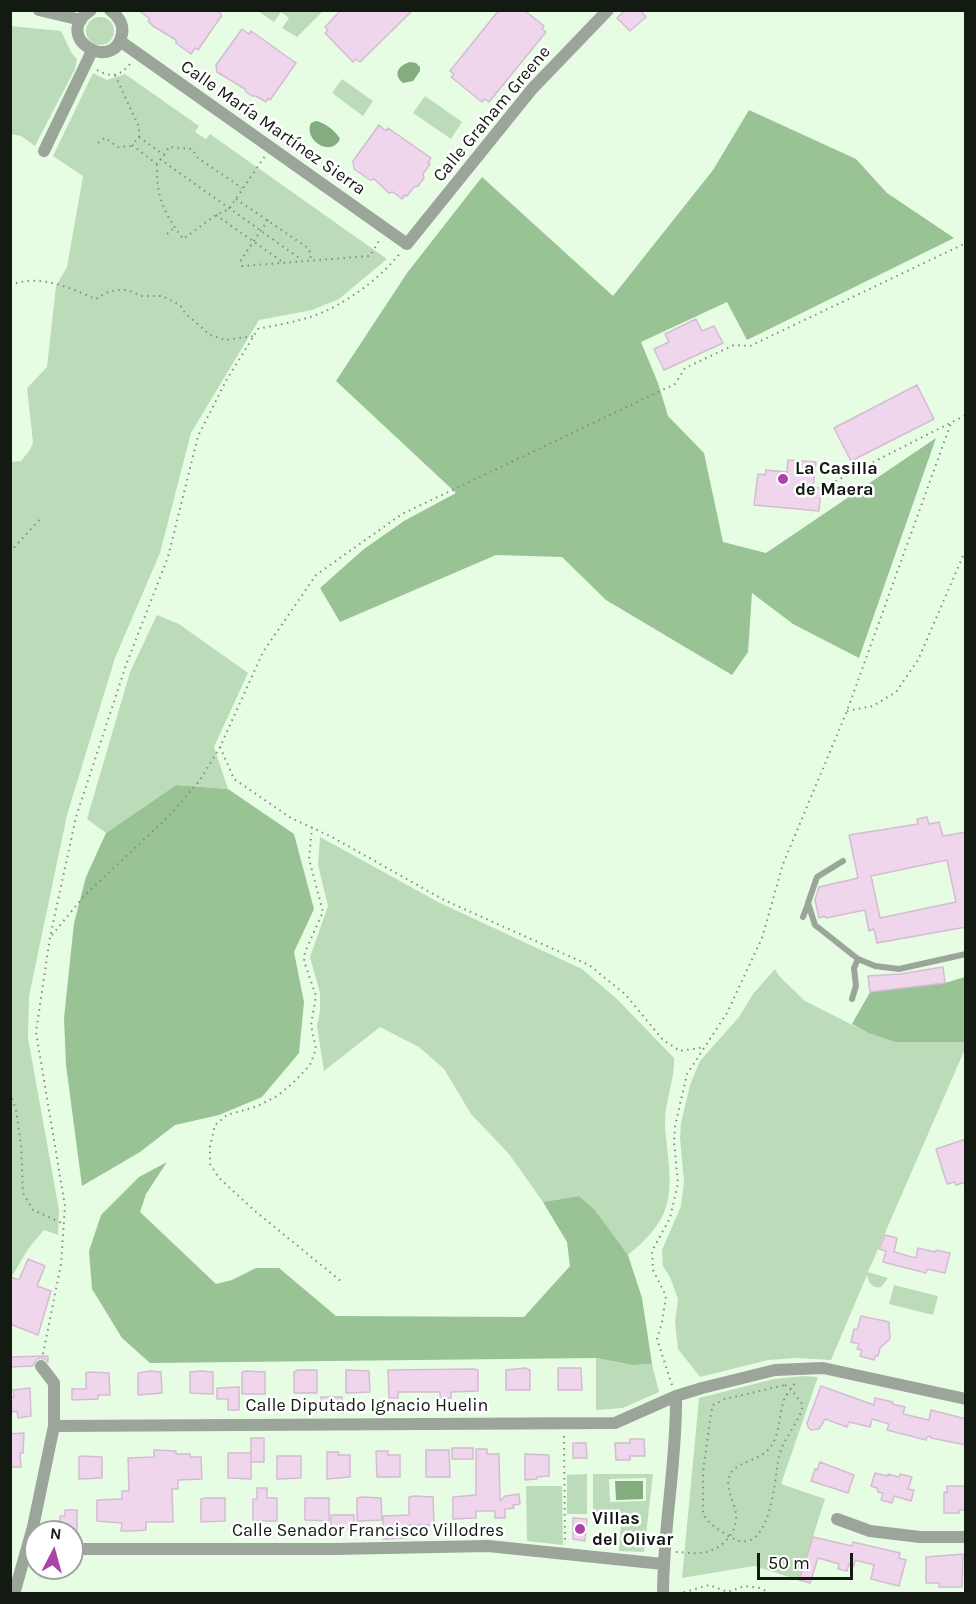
<!DOCTYPE html>
<meta charset="utf-8">
<style>
body{margin:0}
#map{position:relative;width:976px;height:1604px;overflow:hidden;background:#e6fde4;font-family:Karla,sans-serif}
canvas{display:block}
.frame{position:absolute;inset:0;border:12px solid #121a12;pointer-events:none}
.north{position:absolute;left:24px;top:1520px;width:60px;height:60px;box-sizing:border-box;background:#fff;border:2px solid #a0a3a0;border-radius:50%;rotate:6deg;font-size:16px;font-weight:700;line-height:24px;text-align:center;color:#121a12}
.north::after{content:'';display:block;margin:auto;width:21px;height:27px;background:#aa44a8;clip-path:polygon(50% 0,100% 100%,50% 72%,0 100%)}
.scale{position:absolute;left:757px;top:1553px;width:96px;height:27px;box-sizing:border-box;border:3px solid #121a12;border-top:0;padding-left:8px;font-size:18px;line-height:21px;white-space:nowrap;color:#121a12;-webkit-text-stroke:4px #fff;paint-order:stroke}
</style>
<div id="map">
<canvas width="976" height="1604"></canvas>
<div class="frame"></div>
<div class="north">N</div>
<div class="scale">50 m</div>
</div>
<script>
const ctx = document.querySelector('canvas').getContext('2d');
ctx.lineJoin = 'round';
function fill(path, color) { ctx.fillStyle = color; ctx.fill(path, 'evenodd'); }
function trace(path, color, width, dash) { ctx.strokeStyle = color; ctx.lineWidth = width; ctx.lineCap = dash ? 'butt' : 'round'; ctx.setLineDash(dash || []); ctx.stroke(path); }
function drawText(font, color, halo, rows, align = 'center') {
  ctx.font = font + ' Karla,sans-serif'; ctx.lineWidth = 5; ctx.setLineDash([]); ctx.textBaseline = 'middle'; ctx.strokeStyle = halo; ctx.fillStyle = color; for (const [text, x, y, turn = 0] of rows) {
    ctx.save(); ctx.translate(x, y); ctx.rotate((+turn || 0) * Math.PI / 180); ctx.textAlign = isNaN(turn) ? turn : align; if (halo) ctx.strokeText(text, 0, 0); ctx.fillText(text, 0, 0); ctx.restore();
  }
}
const green = new Path2D(`
 M258,11h65l-26,26 -15,-9 7,-10 -8,-6 -7,10z
 M86 31a14 14 0 1 1 28 0a14 14 0 1 1-28 0Z
 M11,26l50,5 10,21 6,7 -2,10 -40,77 -14,-10 -10,-2z
 M93,73l14,7 18,-6 74,52 -4,6 11,7 4,-5 177,125 -48,40 -27,11 -53,10 -68,113 -31,120 -45,105 -48,157 -38,181 -1,42 31,172 -1,25 -14,-5 -16,19 -17,29v-816l10,-1 9,-11 3,-8 -6,-54 20,-21 9,-81 11,-19 16,-91 -30,-20z
 M342,79l31,22 -10,15 -31,-23z
 M425,96l37,26 -11,17 -38,-26z
 M157,615l22,9 69,49 -34,74 14,42 -52,-4 -70,48 -19,-14 43,-147z
 M320,837l118,65 144,67 35,30 57,59c1,22 -9,42 -9,64 1,35 15,77 -11,107 -7,10 -17,18 -26,26l-33,-45 -16,-14 -36,6 -34,-48 -38,-40 -27,-45 -25,-22 -39,-20 -56,44 -7,-45 3,-15v-18l-10,-36 18,-51 -10,-41z
 M775,969l4,7 26,25 63,32 27,9h70v7l-97,223 20,6 -7,9c-9,2 -13,-5 -14,-12l-36,85 -33,-2 -30,2 -68,17 -22,-28 -3,-27 3,-23 -8,-22 -7,-11 -1,-16 19,-44 3,-24 -4,-44 1,-15 9,-38 10,-24 39,-44 14,-23z
 M894,1285l44,11 -5,19 -44,-11z
 M596,1358l37,7 19,-1 7,28 -36,16 -27,2z
 M804,1376l14,1 -37,107 44,15 -26,81 -45,-14 -72,12 17,-180 75,-19z
 M587,1474v40h-20v-39z
 M593,1474h60l-9,78 -25,-1 2,-26 -28,-3zM646,1478v23l-36,1 -1,-23z
 M526,1486h36l1,59 -36,-4z`);
const forest = new Path2D(`
 M749,110l107,49 31,34 67,45 -207,102 -20,-38 -86,40 17,41 10,33 36,37 19,89 43,11 170,-115 -77,220 -66,-34 -41,-31 -4,59 -16,23 -126,-75 -44,-43 -66,-2 -156,67 -20,-34 44,-39 40,-28 52,-28 -120,-112 71,-108 75,-96 131,119 100,-126z
 M176,785l52,4 66,45 20,75 -20,43 10,50 -5,51 -37,44 -43,18 -44,10 -35,27 -58,34 -16,-121 -2,-47 10,-95 12,-46 20,-44z
 M965,977v65h-70l-27,-9 -16,-9 18,-32 75,-9z
 M167,1162l-21,32 -6,18 76,72 16,-4 24,-12h23l57,48 188,1 46,-51 -3,-24 -24,-40 36,-6 16,14 33,45 14,43 10,66 -19,1 -37,-7 -446,5 -28,-25 -30,-49 -3,-38 12,-36 38,-38z`);
const water = new Path2D(`
 M410,62l6,1 4,4v4l-7,10 -10,2c-11,-9 -4,-18 7,-21z
 M316,121c8,1 21,11 24,18 -9,19 -37,1 -29,-16z
 M615,1481h28v18l-27,1z`);
const building = new Path2D(`
 M138,10h78l6,5 -24,35 -3,-2 -4,6 -15,-11v-3l-23,-14 -5,-5 2,-2z
 M341,10h72l-53,52 -4,-3 -3,3 -28,-29 3,-3 -3,-3z
 M499,10h25l20,16 -2,3 4,3 -57,70 -4,-3 -3,3 -31,-25 3,-3 -4,-3z
 M625,10h15l6,7 -16,14 -13,-13z
 M242,29l7,5 2,-3 45,32 -26,37 -2,-2 -2,4 -10,-6h-4l-6,-4 -1,-3 -28,-17 -1,-7z
 M379,125l7,6 2,-3 43,30 -3,5 2,1 -7,10 1,4 -6,8 -4,1 -7,9 -2,-1 -3,4 -9,-7 -4,1 -15,-14 -4,1 -16,-11 -1,-8z
 M696,319l6,12 12,-5 9,17 -59,27 -10,-21 15,-7 -4,-8z
 M917,385l17,34 -83,42 -17,-33z
 M788,460l28,2 -3,25 8,1 -2,23 -65,-6 4,-31 7,1 1,-5 21,2z
 M927,817l2,7 10,-2 4,14 23,-4v95l-89,16 -3,-14 -5,2 -4,-21 -39,8 -1,-2 -6,2 -4,-18 4,-13 39,-9 -9,-43 69,-11 -1,-5zM947,860l9,42 -76,16 -9,-42z
 M943,967l2,16 -75,9 -2,-16 32,-2z
 M966,1139v43l-10,3 -1,-3 -8,2 -11,-35z
 M885,1235l12,3 -3,14 22,6 2,-10 17,4 1,-2 14,3 -5,20 -18,-4 -1,4 -43,-11 3,-11 -7,-2z
 M28,1259l17,7 -8,20 14,5 -13,44 -28,-11v-47l9,3z
 M861,1316l28,6 1,17 -10,9 -2,8h-3l-1,4 -14,-4 2,-6 -5,-1 2,-5 -8,-2 3,-13 3,1z
 M48,1356v6l-3,-3 -6,-1 -3,2 -3,6 -23,1v-10z
 M525,1368l5,2v20h-24v-20z
 M558,1368h23l1,22h-24z
 M473,1369l5,1v21l-27,1v6h-11v-6h-42v6h-9l-1,-28z
 M298,1370h19v23h-23v-21z
 M346,1370l23,1 1,21 -24,1z
 M150,1371l11,1 1,21 -24,2v-22z
 M201,1371l12,1v22l-23,-1v-21z
 M246,1371l19,1v22h-23v-22z
 M90,1372l19,1 1,22h-12v4l-26,1v-11h14v-16z
 M821,1386l53,19 1,-7 18,4 -1,2 13,3 -2,7 26,6 2,-10 35,9v26l-35,-7v-2l-4,1 -1,3 -39,-10 2,-6 -17,-5 -2,8 -21,-5 -2,5 -22,-8 -6,10 -8,1 -3,-3 -1,-4z
 M239,1387v23h-11v-11h-11v-11z
 M30,1388l1,28 -13,2 -1,-7 -5,1 -1,-14 3,-1 -1,-7z
 M321,1397h21v12h-21z
 M24,1433l-1,20h-3l1,14h-11v-33z
 M251,1438h13v24h-13z
 M630,1439h14l1,17h-15v4h-14l-1,-17h15z
 M573,1443h13l1,15h-14z
 M452,1448h21v11h-21z
 M476,1449h11v5h12l1,47 5,-5 14,-2 1,10 -7,1 1,3 -9,1v9h-10v-7h-19v7l-23,1v-22l23,-2z
 M154,1450l22,1v3h14v3h11l1,22 -24,1v9h-6l1,33h-27v8l-14,1h-11l1,-8 -25,-2v-21l25,-1v-8h7l-1,-33 26,-1z
 M426,1450h23l1,27h-24z
 M376,1451h12v4h12v22h-23z
 M327,1452h12l-1,3h12v22l-23,2z
 M228,1453h23v26l-23,-1z
 M525,1454l24,1v21l-12,1v2l-12,1z
 M81,1456l21,1v21l-23,1v-22z
 M277,1456h24v22l-24,1z
 M820,1462l34,13 -6,18 -37,-12 4,-12 2,1z
 M875,1473l13,3v-2l11,3 1,-3 12,3 -4,12 6,1 -3,11 -17,-5 -2,7 -11,-3 2,-7 -5,-1 -1,-4 -6,-2z
 M947,1486h19v24h-7v3h-15v-21l3,1z
 M257,1488h10v10h10v23h-24v-22h4z
 M414,1496l19,1 1,28h-27v13l-24,1v-23l26,-1v-18z
 M362,1497l19,1 1,22 -25,1v-23z
 M205,1498h20v23l-24,1v-23z
 M305,1498h24v23l-24,-1z
 M65,1510h12v20l-12,1 -1,-4h-4v-11h5z
 M331,1515h23v15l-23,-2z
 M573,1518l14,1 -2,22 -12,-2z
 M813,1537l39,9 1,-4 47,11 -1,5 7,2 -7,26 -28,-7 3,-14 -19,-5 -1,6 -5,-2 -2,7 -9,-2 1,-5 -21,-6 -8,25 -11,-3z
 M963,1554l-1,33h-23v-4h-13v-26z`);
const path = new Path2D(`
 M97,70c14,8 23,6 33,-6
 M115,75l24,52v10l-7,8 25,19 7,-9 -25,-18
 M98,143l7,-5 13,9 14,-1
 M164,155l5,-8 23,2 6,9 44,30
 M160,159l142,101
 M157,164c-1,33 7,49 26,75l33,-24 13,-6 36,-53
 M236,199l72,49 3,7 -1,6
 M216,215l68,48
 M268,220l-27,40 1,6 128,-10 10,-17
 M167,234l8,-7
 M10,285c30,-11 58,2 86,14l9,-6 12,-3h10l15,6h20l18,9 5,8 25,22 16,5 28,-4
 M830,484l136,-69
 M10,552l32,-35
 M847,711l26,-5 23,-14 22,-32 48,-111
 M220,747l14,32 57,39 41,19 112,63 145,65 36,29 38,46 17,11 25,-4
 M312,827l-3,32 14,53 -18,40 -1,9 12,35 -5,29 5,24 -6,16 -17,18 -16,13 -19,10 -31,9 -12,10 -5,22v17l9,14 36,33 87,71
 M52,935l33,-40 84,-79 31,-36 20,-33 43,-95 53,-77 86,-61 273,-130 10,-16 49,-23 16,1 216,-103
 M10,1093l6,17 5,35 2,48 10,17 31,14
 M43,1354l18,-90 4,-58 -29,-174 14,-95 26,-120 50,-152 42,-108 30,-121 29,-57 31,-50c18,-4 38,-7 55,-13 30,-10 68,-38 87,-63
 M672,1385l-15,-46 5,-17 4,-26 -13,-26 -1,-19 18,-33 8,-35 -4,-41 1,-16 12,-52 40,-61 35,-75 21,-74 64,-153 104,-288
 M785,1385l6,4 12,16c-4,18 -19,32 -24,51 -5,24 -8,109 -52,79 -9,-6 -20,-12 -24,-22v-41l8,-59 2,-8 12,-6z
 M564,1436l1,106
 M676,1552c7,0 16,2 23,1 22,-1 42,-22 36,-44 -3,-13 -11,-23 -4,-36 7,-12 32,-13 41,-28 8,-13 7,-31 12,-45 3,-7 8,-13 13,-19
 M678,1594l31,-9 19,7 17,-6 15,2 12,6`);
const lane = new Path2D(`
 M843,861l-26,16 -9,26 7,22 43,34 17,7 24,3 67,-15
 M803,917l5,-13
 M852,999l4,-13 -2,-18 4,-9`);
const street = new Path2D(`
 M39,10l42,10
 M91,10c-41,27 23,65 31,24 2,-10 -4,-18 -12,-24
 M120,41l287,203 125,-155 76,-79
 M44,151l48,-100
 M54,1426l561,-3 61,-27 26,-8 73,-18 48,-2 143,31
 M837,1519l33,12 50,6h46
 M72,1549h262l154,-3 175,18
 M14,1594l19,-67 21,-101v-43l-13,-17
 M663,1594c0,-67 14,-132 13,-198`);
const markers = [
 [783,479,6,"#aa44a8"],
 [580,1529,6,"#aa44a8"]
];
const streetNames = [
 ["Calle Graham Greene",492,114,-50],
 ["Calle María Martínez Sierra",273,128,35],
 ["Calle Diputado Ignacio Huelin",367,1406],
 ["Calle Senador Francisco Villodres",368,1531]
];
const poiNames = [
 ["La Casilla",795,469],
 ["de Maera",795,490],
 ["Villas",592,1519],
 ["del Olivar",592,1540]
];
fill(green, '#bcdcb9');
fill(forest, '#99c295');
fill(water, '#83ac7f');
fill(building, '#efd6ed');
trace(building, '#d4bcd2', 1.5);
trace(path, '#808f7f', 2, [1.5, 4.5]);
trace(lane, '#9ba59a', 6);
trace(street, '#9ba59a', 12);
for (const [x, y, r, color] of markers) { const dot = new Path2D(); dot.arc(x, y, r, 0, 2 * Math.PI); ctx.fillStyle = color; ctx.fill(dot); trace(dot, '#fff', 2); }
drawText('18px', '#121a12', '#fff', streetNames);
drawText('bold 18px', '#121a12', '#fff', poiNames, 'left');
</script>
